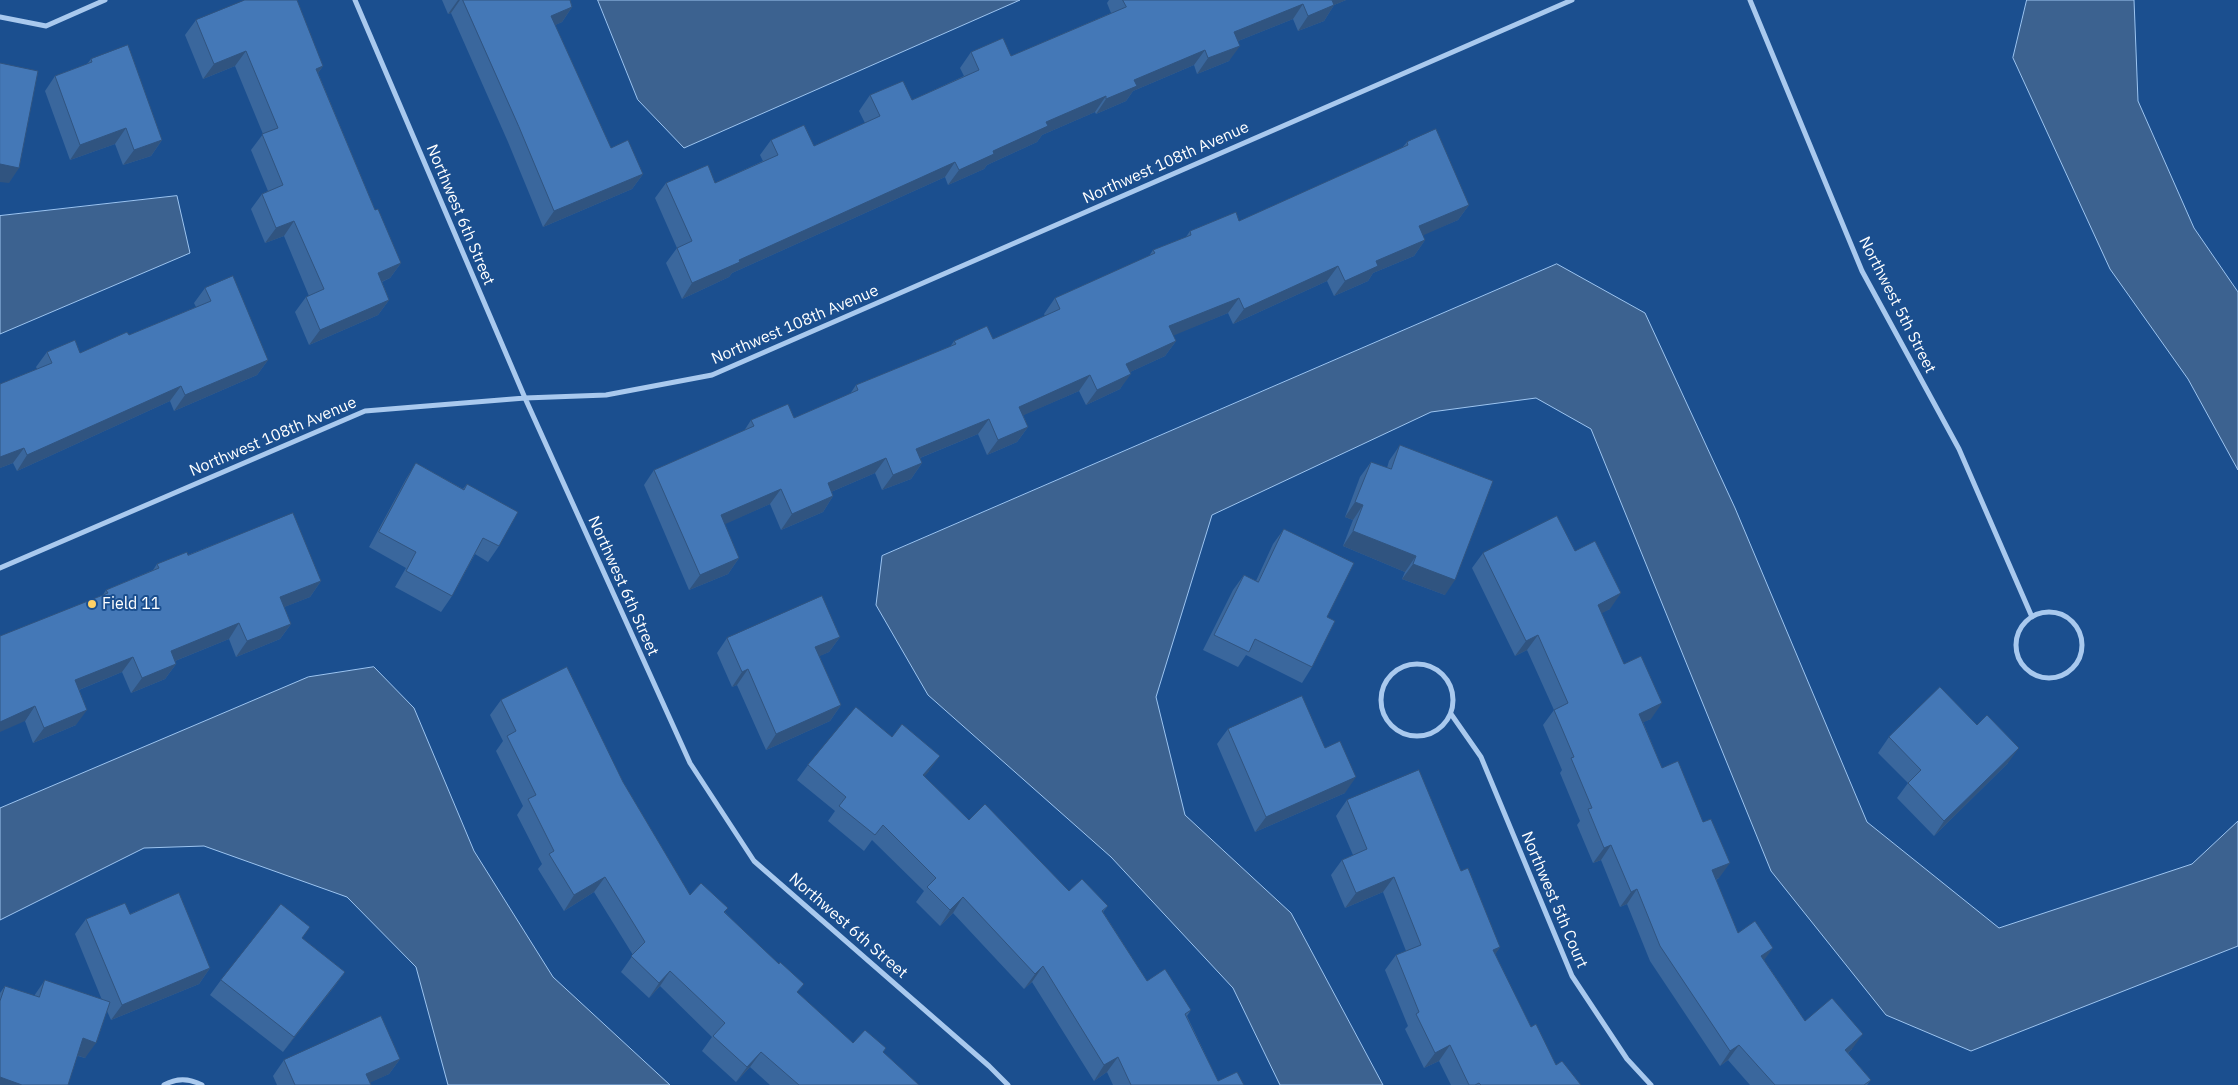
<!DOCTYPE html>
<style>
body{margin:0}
canvas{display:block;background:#1b4f8f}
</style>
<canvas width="2238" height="1085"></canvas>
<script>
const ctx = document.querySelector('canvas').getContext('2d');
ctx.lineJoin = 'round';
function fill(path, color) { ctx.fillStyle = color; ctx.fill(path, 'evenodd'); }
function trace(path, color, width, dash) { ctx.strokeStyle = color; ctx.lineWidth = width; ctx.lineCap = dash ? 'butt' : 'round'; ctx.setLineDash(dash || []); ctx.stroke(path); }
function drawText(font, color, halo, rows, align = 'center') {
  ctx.font = font + ' "IBM Plex Sans",sans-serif'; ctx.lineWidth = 4; ctx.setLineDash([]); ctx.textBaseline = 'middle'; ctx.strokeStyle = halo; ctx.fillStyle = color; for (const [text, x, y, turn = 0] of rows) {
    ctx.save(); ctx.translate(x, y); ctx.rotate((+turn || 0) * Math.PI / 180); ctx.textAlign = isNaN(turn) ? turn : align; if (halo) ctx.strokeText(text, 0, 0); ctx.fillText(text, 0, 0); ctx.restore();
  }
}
const water = new Path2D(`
 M598,0h422l-336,148 -46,-48z
 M2027,0h107l4,101 56,127 44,64v178l-50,-91 -78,-110 -97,-211z
 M177,196l13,57 -190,81v-118z
 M1557,264l88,49 90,195 132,314 132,106 193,-64 46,-43v125l-267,105 -85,-36 -115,-144 -180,-442 -55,-31 -105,14 -219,103 -56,182 29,118 106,98 92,172h-103l-47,-97 -122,-131 -183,-162 -52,-90 6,-49z
 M374,667l40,41 60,143 79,126 117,108h-222l-32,-118 -69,-70 -143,-51 -60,2 -144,72v-112l308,-131z`);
const minor = new Path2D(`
 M355,0l170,398 165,365 64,98 235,205 19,19
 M1750,0l112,271 97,178 73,168
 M0,17l46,9 59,-26
 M0,568l365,-157 160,-13 81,-3 106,-20 860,-375
 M2016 645a33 33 0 1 1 66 0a33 33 0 1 1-66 0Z
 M1381 700a36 36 0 1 1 72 0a36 36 0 1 1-72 0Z
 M1451,714l30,43 91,219 55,83 24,26
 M164,1085c12,-7 25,-7 38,0`);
const wall = new Path2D(`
 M442,0h128l2,7 -10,15 -7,3 56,123 32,26 -11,15 -89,38 -35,-85 -57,-129 -3,1z
 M1109,0h237l-12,5 -10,16 -26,10 -5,-12 -55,22 -9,20 -32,13 -3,-9 -61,26 -7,10 -30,13 -1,-2 -53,23 -5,7 -50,23 -3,4 -36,16 -3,-8 -213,96 -3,4 -47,22 -16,-36 11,-15 -22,-50 11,-15h49l48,-22 -3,-6 11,-15 43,6 51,-23 -6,-12 11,-16 42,5 52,-24 -4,-8 11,-16 40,4 100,-43 -4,-10z
 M196,20l127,46 -5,7 57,137 26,53 -11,15 -8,4 7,18 -11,15 -69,30 -14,-33 11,-15 3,-1 -25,-60 -19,7 -14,-34 11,-15 6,-3 -17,-41 12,-16 -28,-68 -32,13 -18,-44z
 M91,59l71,81 -11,16 -28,9 -8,-21 -45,16 -25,-69 10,-15 32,-12z
 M1407,142l62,63 -11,15 -36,15 3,5 -11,16 -41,17 -5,8 -34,15 -7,-15 -94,43 -5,-11 -55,22 3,6 -11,15 -35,16 -10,17 -34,16 -7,-14 -56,24 5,12 -11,15 -30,13 -9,-21 -58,24 2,5 -11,16 -29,11 -7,-17 -44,19 2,4 -10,16 -42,18 -11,-26 -46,20 15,34 -11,16 -39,16 -45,-105 10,-15 90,-39 7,-11 43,-2 56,-24 6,-9 94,-38 4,-6 39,-2 52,-23 -1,-2 11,-16 94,-42 4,-6 33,-13 4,-6 49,-10 163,-73z
 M205,288l63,72 -11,15 -83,36 -4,-10 -153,70 -4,-8 -13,5v-84l37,-15 -1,-2 11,-15 33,1 49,-18 67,-28 -2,-4z
 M1400,445l45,150 -43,-16 3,-7 -62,-26 10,-26 -8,-3 15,-40 11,-15 16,6 2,-7z
 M416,463l47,26 4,-5 32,62 -11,16 -13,-8 -23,42 -11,16 -46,-25 11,-19 -37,-21 37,-68z
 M1284,529l43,88 -15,50 -10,16 -56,-28 -8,12 -35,-17 30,-60 11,-15 12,6 17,-37z
 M1575,551l35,58 -9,4 23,51 27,55 -8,3 19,46 57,110 -3,2 22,53 26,27 41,61 47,28 -4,4 23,27 -4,5h-117l-22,-25 -8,6 -70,-105 -23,-57 -7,3 -19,-47 -8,3 -16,-38 3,-4 -20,-48 2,-3 -19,-45 11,-15 -27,-60 -12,6 -43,-88 11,-15z
 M188,555l133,26 -11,16 -26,10 7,17 -11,15 -44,18 -7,-18 -54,22 1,3 -11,15 -34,14 -9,-21 -43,18 -3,35 -43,18 -8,-22 81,-131 47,-20 4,-6z
 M840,637l-11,15 -10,4 22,49 -11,16 -64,29 -29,-65 -5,2 -15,-34 10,-15z
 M501,700l122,82 67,113 35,17 73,81 55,50 33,5 -3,4 36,33h-149l-20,-18 -14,15 -34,-31 10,-14 -52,-51 -11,12 -28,-26 12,-17 -39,-63 -30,19 -26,-42 4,-5 -25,-49 6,-9 -27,-55 7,-10 -13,-26z
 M1228,729l117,64 -90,39 -38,-88z
 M1889,737l119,26 -74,73 -37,-38 11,-15 -30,-30z
 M808,765l121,6 -5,5 45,44 100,71 39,15 -5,6 44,69 44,29 -4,6 31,65 26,4h-131l-6,-13 -13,9 -62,-99 -8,7 -71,-76 -13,13 -24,-24 8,-11 -52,-51 -8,11 -36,-30 7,-10 -38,-31z
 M1347,800l114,71 39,76 -5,7 36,73 25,38 25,20h-130l-12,-24 -15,7 -19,-39 3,-3 -23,-56 11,-15 10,-4 -23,-59 -38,16 -14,-33 11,-15 11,-5 -17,-39z
 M130,914l80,54 -11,16 -88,36 -4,-9 -22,47 -7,-2 -78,29v-92l5,-7 29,10 11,-16 57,20 -27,-66 11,-15z
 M302,938l43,34 -11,15 -51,65 -73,-57 11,-15z
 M400,1059l-11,15 -19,8 1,3h-94l-4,-9 11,-16z`);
const shadedWall = new Path2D(`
 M458,0h2l-9,13 -3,1z
 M1327,0h19l-26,11z
 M1303,4l-10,15 -70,28 11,-15z
 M1334,5l-10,16 -26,10 10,-15z
 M572,7l-10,15 -22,10 11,-16z
 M1240,46l-11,15 -32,13 11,-16z
 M1205,50l-11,15 -61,26 -7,10 -30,13 10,-15 28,-19z
 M246,51l-11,15 -32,13 11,-15z
 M323,66l-11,15 4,-12z
 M1106,96l-11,16 -53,23 -5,7 -50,23 -3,4 -36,16 11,-15 87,-48z
 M126,128l-11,16 -45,16 10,-15z
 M162,140l-11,16 -28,9 11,-15z
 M955,162l-10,15 -213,96 -3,4 -47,22 10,-16 47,-23z
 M0,164l19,4 -10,15 -9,-1z
 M643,174l-11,15 -89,38 11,-16z
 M1469,205l-11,15 -50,22 11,-16z
 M294,221l-10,15 -19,7 11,-15z
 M1425,240l-11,16 -41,17 -5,8 -34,15 11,-15 31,-20z
 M401,263l-11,15 -23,10 11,-15z
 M1338,266l-11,15 -94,43 11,-15z
 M1239,298l-11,15 -70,29 11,-16z
 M389,300l-11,15 -69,30 11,-15z
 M1176,341l-11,15 -50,23 11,-15z
 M268,360l-11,15 -83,36 11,-16z
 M1131,374l-11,15 -34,16 11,-15z
 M1090,375l-11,16 -71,31 11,-15z
 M181,386l-11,15 -153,70 10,-16z
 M989,419l-11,15 -73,30 11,-15z
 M1028,427l-11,15 -30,13 11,-15z
 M24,448l-11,15 -13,5v-11z
 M886,458l-11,15 -58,25 11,-15z
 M922,463l-11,16 -29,11 11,-15z
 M781,489l-11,15 -60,27 11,-16z
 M833,496l-10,16 -42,18 11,-16z
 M1355,502l8,3 -10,15 -8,-3z
 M1353,531l63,25 -11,16 -62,-26z
 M739,558l-11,16 -39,16 11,-15z
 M1413,564l42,16 -10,15 -43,-16z
 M321,581l-11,16 -41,16 11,-16z
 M1621,593l-11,16 -23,12 11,-16z
 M239,623l-10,16 -69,28 11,-16z
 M291,624l-11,15 -44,18 11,-16z
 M1538,635l-11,15 -12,6 11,-15z
 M840,637l-11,15 -25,11 11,-16z
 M133,657l-11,15 -58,24 11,-16z
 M176,664l-11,15 -34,14 11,-15z
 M748,669l-11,16 -5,2 10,-15z
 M1662,703l-11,16 -23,10 11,-15z
 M841,705l-11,16 -64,29 10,-16z
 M35,706l-10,15 -25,11v-10z
 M87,710l-11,15 -43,18 11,-15z
 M2019,748l-11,15 -74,73 10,-15z
 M940,756l-11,15 -16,20 10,-16z
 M1356,777l-11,16 -90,39 11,-15z
 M1611,845l-10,15 -8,3 11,-15z
 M1730,863l-11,15 -18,8 11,-16z
 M605,877l-11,15 -30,19 10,-16z
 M1394,877l-11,15 -38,16 11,-15z
 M1637,889l-10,15 -7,3 11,-15z
 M963,897l-10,16 -13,13 10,-16z
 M1500,947l-10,15 3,-12z
 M1773,948l-11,15 -1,-7z
 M1043,966l-11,16 -8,7 11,-15z
 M210,968l-11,16 -88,36 11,-15z
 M670,971l-10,15 -11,12 10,-15z
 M345,972l-11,15 -51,65 11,-15z
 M1863,1034l-11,15 -18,16 11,-15z
 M83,1038l13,5 -11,15 -12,-4z
 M1450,1045l-11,16 -15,7 11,-15z
 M1739,1045l-11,15 -8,6 10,-15z
 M761,1052l-11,15 -14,15 11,-15z
 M1118,1057l-11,15 -13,9 10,-16z
 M400,1059l-11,15 -24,11 1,-11z
 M0,1077l22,8h-22z`);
const building = new Path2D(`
 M245,0h52l26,66 -7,3 59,141 3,-1 23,54 -23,10 11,27 -69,30 -14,-33 18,-8 -30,-68 -18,7 -14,-34 21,-9 -21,-51 16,-6 -32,-77 -32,13 -18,-44z
 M463,0h107l2,7 -21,9 60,132 17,-8 15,34 -89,37 -35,-84z
 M1123,0h209l2,5 -26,11 -5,-12 -69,28 6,14 -32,12 -3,-8 -71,30 3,6 -31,13v-3l-60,26 2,4 -55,25 1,3 -35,16 -4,-8 -216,98 1,2 -48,21 -15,-35 15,-7 -26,-58 42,-18 7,18 63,-28 -7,-15 33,-15 10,21 66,-30 -10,-21 33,-14 9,19 67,-30 -8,-18 32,-14 8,18 115,-49z
 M128,45l34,95 -28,10 -8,-22 -46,17 -25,-69 37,-14 -1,-3z
 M0,63l38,8 -19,97 -19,-4z
 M1436,129l33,76 -50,21 6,14 -49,21 2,5 -33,15 -7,-15 -94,43 -5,-11 -70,28 7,15 -50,23 5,10 -34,16 -7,-15 -71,32 9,20 -30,13 -9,-21 -73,30 6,14 -29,12 -7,-17 -58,25 5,13 -41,18 -11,-25 -60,26 18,43 -39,17 -46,-105 100,-44 -3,-6 37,-16 6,14 64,-28 -2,-5 100,-41 -2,-3 33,-15 6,13 67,-30 -5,-11 100,-45 -2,-3 38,-15 -1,-4 46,-19 3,9 169,-76 -1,-3z
 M233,276l35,84 -83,35 -4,-9 -154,69 -3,-7 -24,9v-73l52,-21 -5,-11 28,-12 5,13 47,-21 2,3 82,-34 -6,-13z
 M1400,445l93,36 -38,99 -42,-16 3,-8 -63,-25 10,-26 -8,-3 16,-40 20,7z
 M416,463l48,27 3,-6 51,28 -19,34 -16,-8 -31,58 -46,-25 10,-19 -37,-20z
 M293,513l28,68 -41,16 11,27 -44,17 -8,-18 -68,28 5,13 -34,14 -9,-21 -58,23 12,30 -43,18 -9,-22 -35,16v-86l108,-43 -2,-3 53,-22 -2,-4 30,-12 1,3z
 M1557,516l18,35 20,-10 26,52 -23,12 26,59 17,-8 21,47 -23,11 23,54 16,-7 25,61 8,-3 19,44 -18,7 26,63 17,-12 18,27 -12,8 44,65 27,-23 31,36 -18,16 26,30 -7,5h-89l-36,-40 -9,6 -70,-105 -23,-57 -6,3 -20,-47 -7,3 -16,-39 4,-1 -21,-50 3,-1 -20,-47 14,-7 -30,-68 -12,6 -43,-88z
 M1284,529l70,34 -27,54 8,4 -23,46 -57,-28 -6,13 -35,-17 30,-60 14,7z
 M822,596l18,41 -25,10 26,58 -65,29 -28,-65 -6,3 -15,-34z
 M567,667l56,115 67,113 11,-12 27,25 -4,4 55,52 1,-2 24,22 -7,8 56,51 12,-13 21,18 -3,4 36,33h-120l-38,-33 -14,15 -34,-31 12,-13 -55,-52 -11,12 -28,-27 14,-14 -40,-65 -31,18 -25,-41 5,-3 -26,-52 8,-4 -29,-59 9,-5 -15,-31z
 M1940,687l37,38 10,-10 32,33 -75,73 -36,-38 13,-13 -32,-33z
 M1302,696l23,52 15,-7 16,36 -90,40 -38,-88z
 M856,707l36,30 10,-13 38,32 -17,19 46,45 16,-16 84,87 13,-12 26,27 -6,5 45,70 18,-12 26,41 -6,4 33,67 19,-9 7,13h-113l-13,-28 -14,8 -61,-99 -8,8 -72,-77 -13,13 -23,-23 9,-9 -53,-53 -8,10 -36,-29 7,-9 -38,-32z
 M1419,770l42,101 7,-3 32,79 -7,3 38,77 5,-3 20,41 6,-4 19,24h-100l-2,-2 -4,2h-6l-19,-40 -15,8 -19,-39 3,-2 -23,-57 25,-10 -27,-68 -38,16 -14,-33 25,-11 -20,-49z
 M179,893l31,75 -88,37 -36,-86 39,-16 5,11z
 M281,904l29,23 -8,11 43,34 -51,65 -73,-57z
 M45,980l65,22 -14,41 -13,-5 -15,47h-46l-22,-8v-76l5,-15 34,11z
 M381,1016l19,43 -34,15 5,11h-76l-11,-25z`);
const markers = [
 [92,604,5,"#ffd166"]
];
const streetNames = [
 ["Northwest 108th Avenue",1166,163,-24],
 ["Northwest 6th Street",460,215,67],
 ["Northwest 5th Street",1897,305,63],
 ["Northwest 108th Avenue",795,325,-23],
 ["Northwest 108th Avenue",273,437,-23],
 ["Northwest 6th Street",623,586,66],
 ["Northwest 5th Court",1554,900,67],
 ["Northwest 6th Street",848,926,41]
];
const poiNames = [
 ["Field 11",102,604]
];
fill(water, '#3c6290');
trace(water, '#9cc4f0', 1);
trace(minor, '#a9c9ee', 5);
fill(wall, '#3a679d');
fill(shadedWall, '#305480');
fill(building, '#4478b7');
trace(building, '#305480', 1);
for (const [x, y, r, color] of markers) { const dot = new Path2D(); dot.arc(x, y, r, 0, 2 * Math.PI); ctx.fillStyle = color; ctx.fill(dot); trace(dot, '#1b4f8f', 2); }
drawText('16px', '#fff', '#1b4f8f', streetNames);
drawText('16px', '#fff', '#1b4f8f', poiNames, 'left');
</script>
